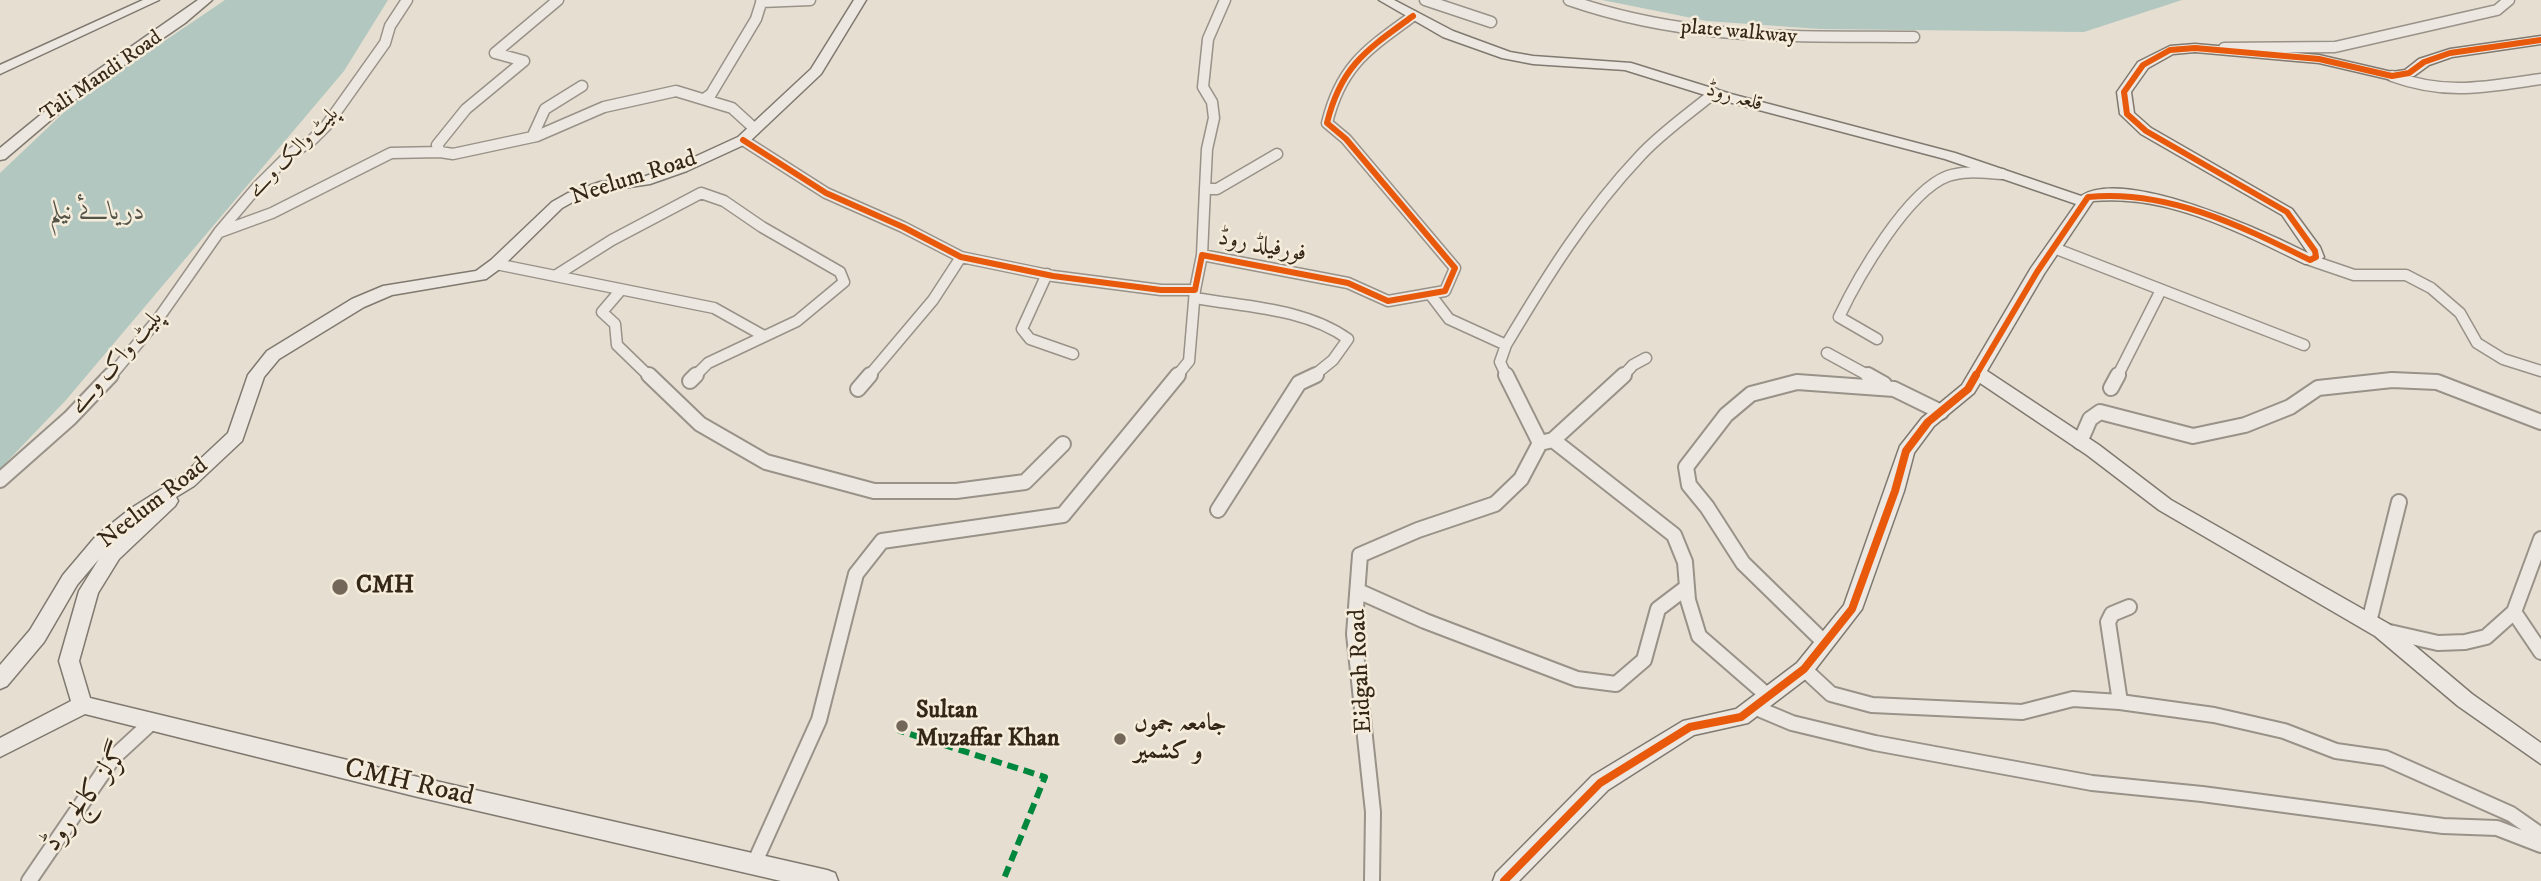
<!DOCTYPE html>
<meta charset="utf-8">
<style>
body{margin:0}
canvas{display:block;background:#e6ded1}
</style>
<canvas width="2541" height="881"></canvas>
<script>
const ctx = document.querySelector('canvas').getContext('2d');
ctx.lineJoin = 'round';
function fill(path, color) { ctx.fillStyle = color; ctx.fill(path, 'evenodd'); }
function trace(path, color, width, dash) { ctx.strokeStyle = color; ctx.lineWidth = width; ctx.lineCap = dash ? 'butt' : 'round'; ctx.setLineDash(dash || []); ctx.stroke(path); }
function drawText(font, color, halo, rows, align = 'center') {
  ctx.font = font + ' "IM FELL DW Pica",Amiri,serif'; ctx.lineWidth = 5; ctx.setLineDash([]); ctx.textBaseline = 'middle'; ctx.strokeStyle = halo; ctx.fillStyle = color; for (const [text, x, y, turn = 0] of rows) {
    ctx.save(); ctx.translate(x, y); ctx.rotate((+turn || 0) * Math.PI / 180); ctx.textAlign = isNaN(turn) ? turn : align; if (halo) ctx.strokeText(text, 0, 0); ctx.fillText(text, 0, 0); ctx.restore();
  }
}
const water = new Path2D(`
 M225,0h163l-44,71 -278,329 -66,69v-296l76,-72z
 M1602,0h580l-98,32 -264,-3 -113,-8z`);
const streetFar1 = new Path2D(`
 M1425,0l66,22
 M1569,0c118,41 222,36 345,37
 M761,2l49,-2
 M2224,48l111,-1 162,-37 12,-10
 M495,53l29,8 -58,48 -29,36 3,7 13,2 84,-18
 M495,53l63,-53
 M2392,76c55,20 93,11 149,3
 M582,86l-37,23 -11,24 3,3 67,-29 72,-16 56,17 23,21
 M704,99l7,-5 45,-75 6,-19
 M743,140l83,53 77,34 58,30 92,19 108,14h34l7,-35 146,28 40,18 57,-10 10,-23 -109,-129 -19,-16c14,-58 41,-74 86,-107
 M1205,189l2,-40 7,-31 -2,-16 -9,-15 5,-48 17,-39
 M220,232l52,-19 119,-60 49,-1
 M2054,248l250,97
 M1202,255l3,-66h12l60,-35
 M2310,260l44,15h52l25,13 29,25 17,30 26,16 38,12
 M496,264l218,44 50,28
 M1047,274l-25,55 8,10 43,15
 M555,276l57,-36 89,-47 23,8 38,26 78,45 4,10 -47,39 -89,42 -14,14
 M620,291l-18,21 13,12 2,21 33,32
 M1430,294l19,25 57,26 -6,17 7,15
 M1195,298c50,9 110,10 153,41l-15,21 -21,17
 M1877,339l-38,-22c18,-38 68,-126 109,-141 17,-6 36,-3 54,-2
 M1506,345c40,-67 80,-132 134,-189 21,-23 50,-43 74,-63
 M1827,353l44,24
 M110,377l48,-58 61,-87 39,-46 32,-32 20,-12 16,-16 59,-83 5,-17 17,-26
 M868,377l65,-77 28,-43
 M1176,377l13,-16 6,-71
 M1622,377l11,-12 13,-7
 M2117,377l44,-87`);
const street = new Path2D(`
 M649,375l51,49 66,38 108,29h82l69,-9 38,-38
 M1506,375l34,68
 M1868,375l16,9
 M690,381l6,-6
 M2111,388l7,-13
 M858,389l12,-14
 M1553,440l71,-65
 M2080,442l10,-23 10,-7 93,24 52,-11 45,-18 28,-19 74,-8 45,2 104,40
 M1540,443l13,-3 121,95 11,27 3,38 11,36 69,60
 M0,480l70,-62 41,-43
 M1218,510l81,-127 17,-8
 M1358,591l67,30 152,58 39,5 28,-24 14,-51 29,-22
 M2514,612l27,40
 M2369,622l30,-120
 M2385,631l53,12 27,-1 21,-5 28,-25 27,-73
 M1825,643l-82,-80 -36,-56 -18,-22 -3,-18 40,-52 25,-21 46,-12 97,7 47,23
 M1804,669l27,25 41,11 150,7 51,-13 47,3 94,13 70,16 52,20 49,7 126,56 30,21
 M2120,702l-12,-80 4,-8 17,-7
 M1754,707l38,16 83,20 217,40 110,11 241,32 54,2 44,17
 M754,864l65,-144 37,-146 26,-33 181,-26 115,-140
 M29,881l84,-123 39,-36
 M1372,881l1,-69 -19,-178 6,-79 58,-25 77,-26 26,-25 19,-36`);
const secondary = new Path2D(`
 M143,0h16l-159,74v-9z
 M198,0h14l-27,23 -106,73 -74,63 -5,1v-12l82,-67z
 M854,0h12l-45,74 -73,69 -61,28 -37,13 -48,7 -24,8 -16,9 -61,60 -15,11 -94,16 -28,12 -85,52 -15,18 -22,64 -48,45 -18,11 2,4 -3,5 -56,53 -21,34 -19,68 11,37 328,79 409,93 8,3 3,8h-57l-363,-84 -333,-83 -85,43v-19l71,-37 -12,-40 20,-70 20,-32 -22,26 -33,57 -37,44 -7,3v-24l30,-35 33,-55 33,-39 34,-27 52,-33 46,-43 20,-58 19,-24 85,-52 31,-13 93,-15 15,-11 61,-58 16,-9 32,-11 43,-5 34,-12 61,-28 73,-68z
 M1379,0h15l59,31 57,21 23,4 98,7 100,31 224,59 126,43c44,-29 183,35 227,57l-26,-38 -141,-81 -21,-20 -3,-22 21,-30 32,-16 25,-2 124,11 73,17 13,-2 14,-11 31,-10 91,-13v8l-89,13 -23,8 -15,11 -22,4 -73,-17 -124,-11 -22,2 -25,14 -17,24 3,21 17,15 141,81 28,38 4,10 -9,7h-10c-66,-32 -137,-70 -212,-63l-49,73 -57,97 112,74 72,55 218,124 83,70 69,49v21l-83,-58 -83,-70 -216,-126 -72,-55 -107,-72 -6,10 -40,33 -20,27 -10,38 -42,118 -51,66 -63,48 -54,12 -86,55 -89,91h-26l3,-8 96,-97 91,-55 53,-12 61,-46 47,-58 56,-159 22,-28 40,-33 69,-117 45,-64 -131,-45 -224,-59 -96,-30 -92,-6 -31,-6 -59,-21z`);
const quiet = new Path2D(`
 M902,725l-2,6 145,46 -42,104`);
const cyclewayFar1 = new Path2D(`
 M743,140l83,53 77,34 58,30 92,19 108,14h34l7,-35 146,28 40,18 57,-10 10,-23 -109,-129 -19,-16c14,-58 41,-74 86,-107
 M1975,377l62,-105 51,-75c79,-8 153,29 222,63l6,-3 -1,-6 -28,-39 -141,-81 -19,-17 -3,-22 19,-27 27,-15 25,-2 124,11 73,17 17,-3 15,-11 26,-9 91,-13`);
const cycleway = new Path2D(`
 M1504,881l96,-98 90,-56 51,-10 63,-48 48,-60 43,-118 11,-40 22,-29 40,-33 8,-14`);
const markers = [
 [340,587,9,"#726759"],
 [902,726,7,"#726759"],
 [1120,739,7,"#726759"]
];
const farStreetnames = [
 ["plate walkway",1739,33,5],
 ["Tali Mandi Road",102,77,-35],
 ["قلعہ روڈ",1734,98,16],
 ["پلیٹ والک وے",294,153,-45]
];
const streetNames = [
 ["Neelum Road",634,179,-18],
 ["فورفیلڈ روڈ",1262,247,11],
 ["پلیٹ واک وے",117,363,-49],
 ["Neelum Road",154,504,-38],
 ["Eidgah Road",1362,671,-93]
];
const poiNames = [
 ["CMH",356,587],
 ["Sultan",916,712],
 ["Muzaffar Khan",916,740],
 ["جامعہ جموں",1134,725],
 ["و کشمیر",1134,753]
];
const waterNames = [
 ["دریائے نیلم",97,214]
];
const nearStreetnames = [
 ["CMH Road",409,784,13],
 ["گرلز کالج روڈ",88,799,-53]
];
fill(water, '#b1c7bf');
trace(streetFar1, '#989289', 13);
trace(street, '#989289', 18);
trace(secondary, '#7f7970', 3);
trace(streetFar1, '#ece7e0', 10);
trace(street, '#ece7e0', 14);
fill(secondary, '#ece7e0');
trace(quiet, '#00873e', 6, [11, 6]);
trace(cyclewayFar1, '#e8590c', 6);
trace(cycleway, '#e8590c', 8);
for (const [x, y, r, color] of markers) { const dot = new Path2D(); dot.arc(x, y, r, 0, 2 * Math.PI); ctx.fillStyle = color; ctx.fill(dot); trace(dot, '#f5ecdb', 2.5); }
drawText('21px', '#342718', '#f5ecdb', farStreetnames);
drawText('24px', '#342718', '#f5ecdb', streetNames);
drawText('bold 24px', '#342718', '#f5ecdb', poiNames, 'left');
drawText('italic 26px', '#535448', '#f5ecdb', waterNames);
drawText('28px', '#342718', '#f5ecdb', nearStreetnames);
</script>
